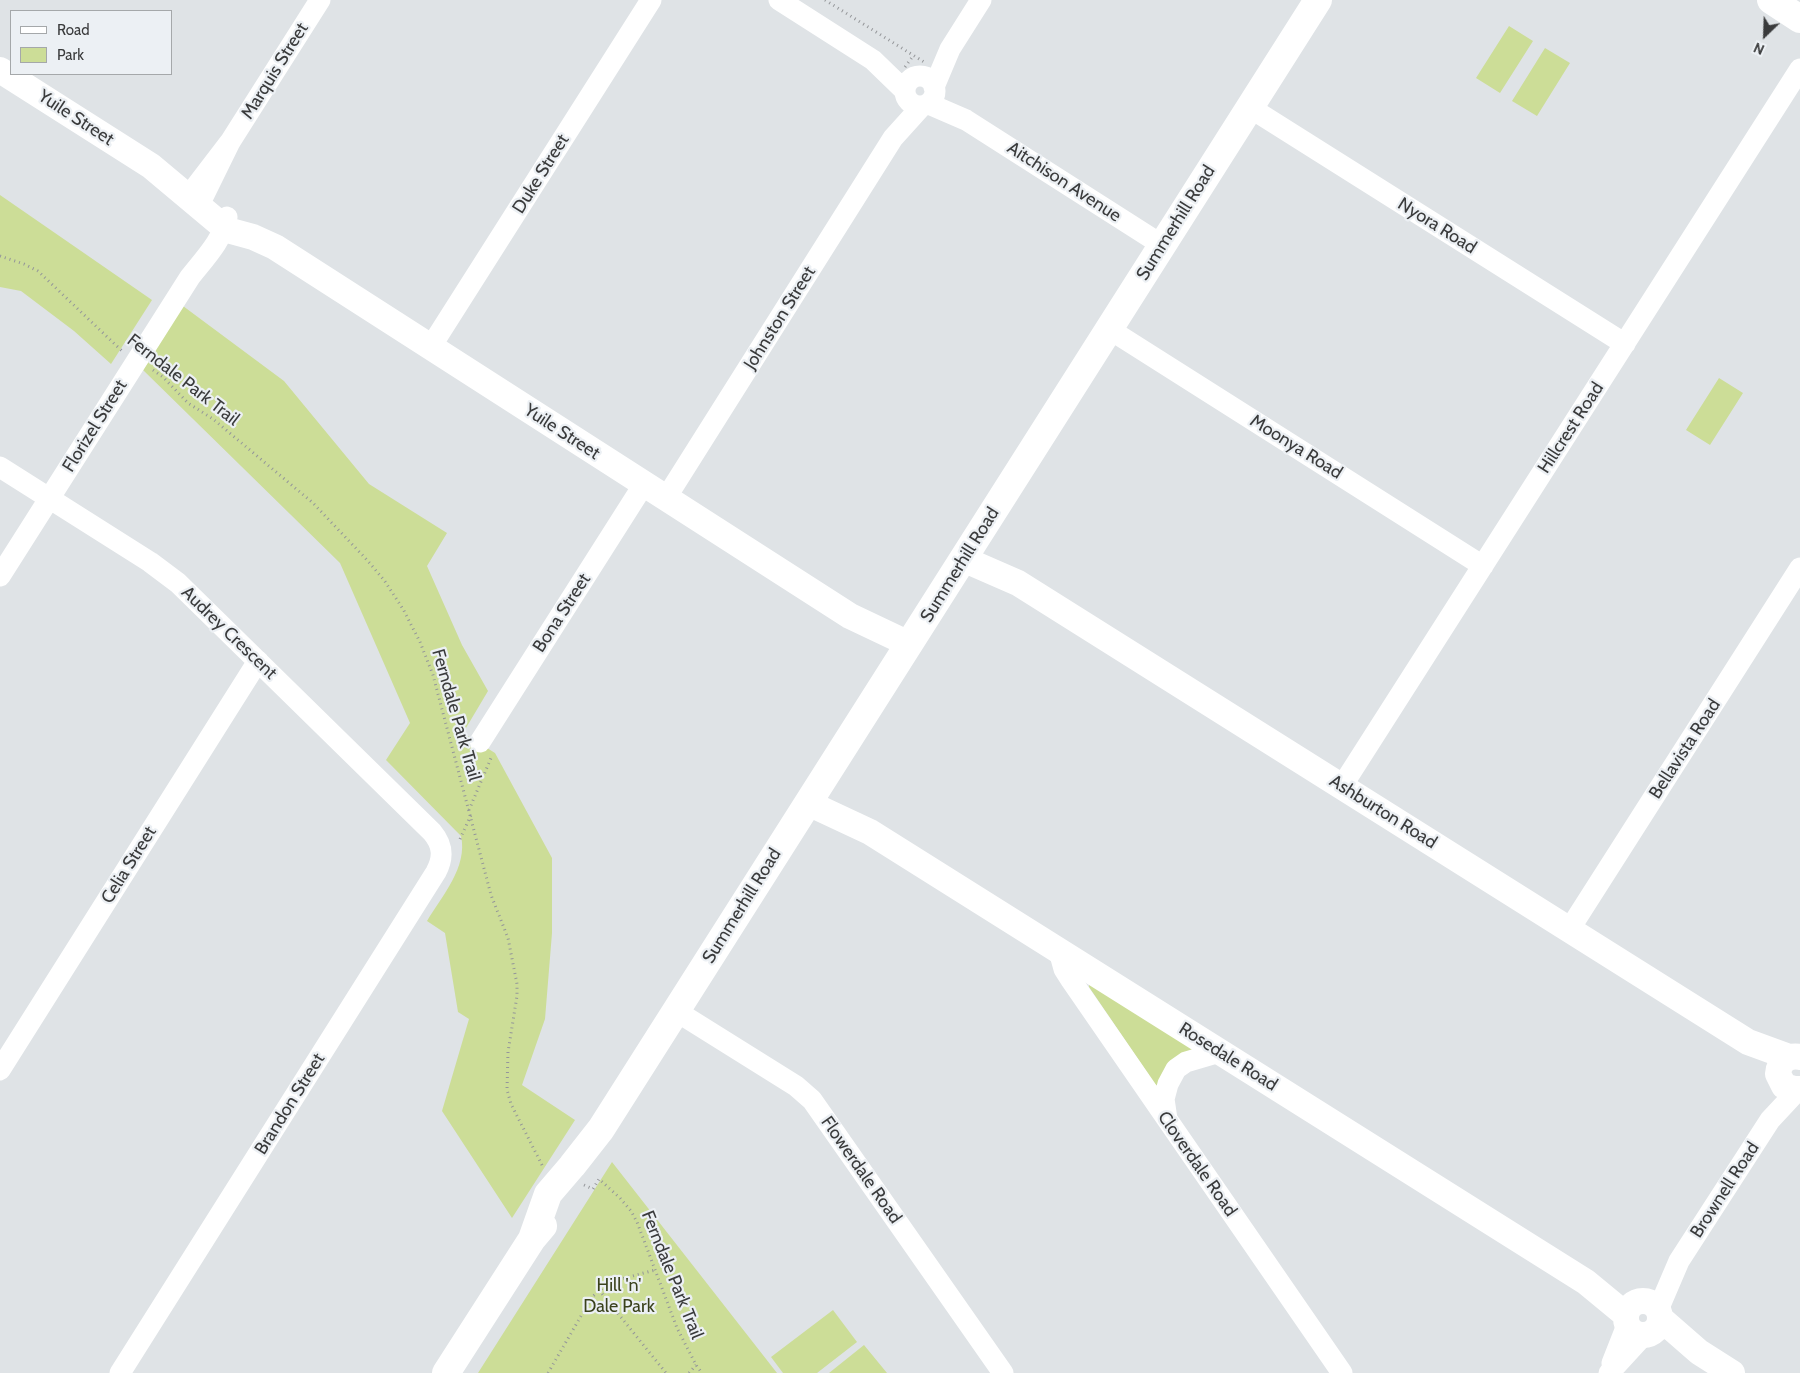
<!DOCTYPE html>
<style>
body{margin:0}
#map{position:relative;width:1800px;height:1373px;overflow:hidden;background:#dfe3e6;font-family:Cabin,sans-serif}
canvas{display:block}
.legend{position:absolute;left:10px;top:10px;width:162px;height:65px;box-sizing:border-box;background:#ecf0f4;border:1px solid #a5a8aa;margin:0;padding:6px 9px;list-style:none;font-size:15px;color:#3a3b3c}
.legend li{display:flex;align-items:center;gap:10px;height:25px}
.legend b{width:25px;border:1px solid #a5a8aa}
.north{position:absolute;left:1740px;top:10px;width:50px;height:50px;-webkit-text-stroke:4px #ecf0f4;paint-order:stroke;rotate:204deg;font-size:14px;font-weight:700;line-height:20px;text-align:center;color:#3a3b3c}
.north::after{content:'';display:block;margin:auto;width:18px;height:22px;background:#3a3b3c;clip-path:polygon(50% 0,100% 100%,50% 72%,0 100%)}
</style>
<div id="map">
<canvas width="1800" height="1373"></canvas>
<ul class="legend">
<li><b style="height:6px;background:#fff"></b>Road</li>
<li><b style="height:14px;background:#ccdd97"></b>Park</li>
</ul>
<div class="north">N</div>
</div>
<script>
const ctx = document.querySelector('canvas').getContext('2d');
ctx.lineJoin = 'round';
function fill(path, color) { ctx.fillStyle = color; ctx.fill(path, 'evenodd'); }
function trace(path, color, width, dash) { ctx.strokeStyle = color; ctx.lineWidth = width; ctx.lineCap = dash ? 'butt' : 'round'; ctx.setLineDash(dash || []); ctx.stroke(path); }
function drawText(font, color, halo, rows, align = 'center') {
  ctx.font = font + ' Cabin,sans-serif'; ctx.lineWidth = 4.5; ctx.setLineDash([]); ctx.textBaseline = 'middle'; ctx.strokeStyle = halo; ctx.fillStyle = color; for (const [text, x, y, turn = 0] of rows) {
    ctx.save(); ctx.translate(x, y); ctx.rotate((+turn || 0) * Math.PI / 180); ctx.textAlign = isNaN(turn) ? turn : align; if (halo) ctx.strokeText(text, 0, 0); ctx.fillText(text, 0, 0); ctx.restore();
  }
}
const green = new Path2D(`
 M1509,26l24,15 -33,52 -24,-15z
 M1545,48l25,15 -33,53 -25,-15z
 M0,195l152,105 -41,64 -37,-33 -53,-40 -21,-4z
 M183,306l101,75 85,103 78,49 -20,33 35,79 26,46 -25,42 32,20 57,105v75l-7,86 -23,66 53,35 -63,98 -70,-107 27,-92 -11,-7 -13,-79 -18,-12c15,-25 41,-54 34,-85l-75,-76 24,-37 -70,-160 -197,-193z
 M1719,378l24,15 -33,52 -24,-15z
 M1089,983l104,65 -35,39 -3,-3 -66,-97z
 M612,1162l165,211h-299z
 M833,1310l24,32 -40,31h-34l-12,-16z
 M864,1345l23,28h-58z`);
const path = new Path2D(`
 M825,0l99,62
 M905,67l8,-11
 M0,256l24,8 14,7 84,80
 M153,370l10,7 25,26 25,16 100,84 54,57 17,20 19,29 17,33 13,33 58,220 17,43 9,46v12l-9,56 -1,38 4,14 32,63
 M469,810l22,-52
 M460,839l11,-24
 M584,1185l9,4 6,-10 21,19 11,13 6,11 40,106 19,37 6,8
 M599,1290l67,83
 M548,1373l44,-76 18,-15 45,-12
 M689,1373l7,-8`);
const minor = new Path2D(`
 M779,0l94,60 31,30
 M905 91a15 15 0 1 1 30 0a15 15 0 1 1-30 0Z
 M934,87l16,-38 31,-49
 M929,104l37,16 196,125
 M1249,107l376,237
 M230,142l-36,47 -2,4 2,7 6,-1 4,-4 26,-53 90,-142
 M1109,329l374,237
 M430,348l221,-348
 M0,467l150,95 28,21 254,249c11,13 12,25 4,40l-316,501
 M666,498l227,-360 28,-31
 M0,576l190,-299c14,-18 33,-37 37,-60
 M480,742l164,-258
 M1342,786l458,-717
 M1569,930l231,-362
 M1059,951l5,18 7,11 271,393
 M676,1011l120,75 16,14 191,273
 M0,1070l258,-409
 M1167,1119l-3,-20 4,-15 8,-15 10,-7 34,-10
 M1658,1310l21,-49 91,-141 29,-31
 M1612,1363l15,-38
 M1609,1373l35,-38`);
const tertiary = new Path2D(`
 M0,70l151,96 74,62 6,3 22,6 22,10 575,369 59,28
 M963,559l55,24 730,459 41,15
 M808,803l62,29 716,450 40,33
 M1800,1057c-12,-2 -21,4 -22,17l6,12 10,3h6
 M1626 1318a17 17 0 1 1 34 0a17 17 0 1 1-34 0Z
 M1660,1318l39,34 33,21`);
const secondary = new Path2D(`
 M532,1239l16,-45 24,-28 29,-37 717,-1129
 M446,1373l86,-134 11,-13`);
const primary = new Path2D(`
 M1771,0l29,19`);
const streetNames = [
 ["Marquis Street",275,71,-58],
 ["Yuile Street",76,118,33],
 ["Duke Street",541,174,-58],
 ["Aitchison Avenue",1064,182,33],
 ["Summerhill Road",1176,223,-58],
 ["Nyora Road",1437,226,32],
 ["Johnston Street",780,318,-58],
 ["Ferndale Park Trail",183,380,38],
 ["Florizel Street",95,426,-58],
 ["Hillcrest Road",1571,428,-57],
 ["Yuile Street",562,432,33],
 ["Moonya Road",1296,447,32],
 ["Summerhill Road",960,565,-58],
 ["Bona Street",562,613,-57],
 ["Audrey Crescent",229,633,44],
 ["Ferndale Park Trail",456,715,74],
 ["Bellavista Road",1685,749,-57],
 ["Ashburton Road",1383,812,32],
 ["Celia Street",129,865,-58],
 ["Summerhill Road",742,906,-58],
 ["Rosedale Road",1228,1057,32],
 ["Brandon Street",290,1104,-58],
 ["Cloverdale Road",1197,1164,55],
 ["Flowerdale Road",861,1170,55],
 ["Brownell Road",1725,1190,-57],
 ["Ferndale Park Trail",672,1275,68]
];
const parkNames = [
 ["Hill 'n'",619,1286],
 ["Dale Park",619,1307]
];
fill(green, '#ccdd97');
trace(path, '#949699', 3, [1, 4]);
trace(minor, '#fff', 21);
trace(tertiary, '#fff', 26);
trace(secondary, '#fff', 28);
trace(primary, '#fff', 28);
drawText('18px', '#3a3b3c', '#ecf0f4', streetNames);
drawText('18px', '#3a421c', '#ecf0f4', parkNames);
</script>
